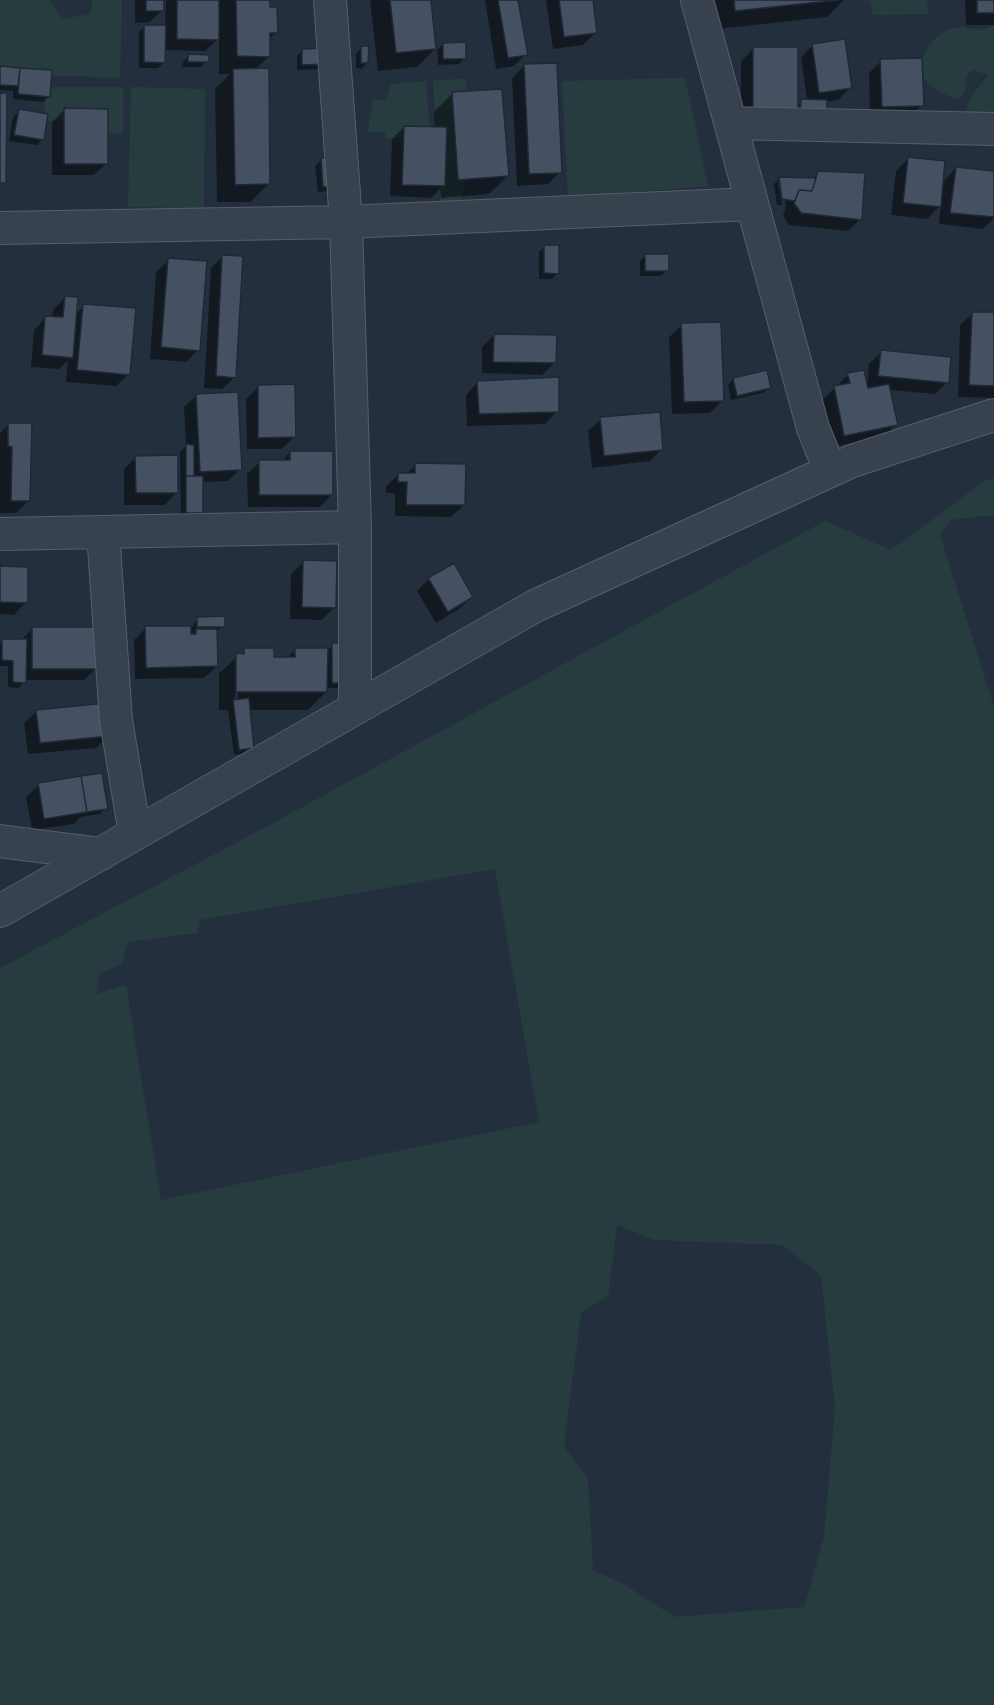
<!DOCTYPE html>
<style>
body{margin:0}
canvas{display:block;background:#242f3e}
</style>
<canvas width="994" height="1705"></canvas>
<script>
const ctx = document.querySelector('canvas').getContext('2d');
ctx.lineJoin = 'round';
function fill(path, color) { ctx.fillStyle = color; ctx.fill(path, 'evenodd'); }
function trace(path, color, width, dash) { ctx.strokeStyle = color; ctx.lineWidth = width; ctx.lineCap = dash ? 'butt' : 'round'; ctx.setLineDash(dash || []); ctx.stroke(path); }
const green = new Path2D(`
 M0,0h49l13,19 29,-5 1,-14h30l-2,78 -120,-5z
 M851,0h76l1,14 -55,1 -3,-14z
 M994,24v104l-29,-15 6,-16 17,-22 -15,-5 -6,5 -3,18 -6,7c-10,-4 -31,-13 -35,-23 -9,-18 11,-42 27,-48 16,-6 29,7 44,-5z
 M685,78l23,108 -140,11 -6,-116z
 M466,79l3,70 -7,51h-22l-7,-120z
 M426,81l4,55 -44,3 -1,-6 -17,-2 5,-32 13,1 5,-16z
 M45,87h78v46l-25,1 -1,-14 -52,1z
 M131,87l74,2 -1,119 -76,-1z
 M994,478v37l-44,5 -10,15 54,172v998h-994v-737l264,-140 561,-307 66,29 94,-69zM495,869l44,253 -378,78 -35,-215 -30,9 4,-21 22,-9 6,-22 69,-9 3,-13zM617,1225l38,15 128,5 38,31 14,131 -11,130 -20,70 -129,10 -50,-32 -32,-15 -5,-91 -24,-33 17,-133 27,-17z`);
const shadow = new Path2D(`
 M135,0h27v10l-12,12 -15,1z
 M166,0h102l8,32 -7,7v17l-14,14 14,113 -18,19h-34l-2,-113 15,-15h-11v-36l-14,13 -41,-1v12l-6,6h-19v-36l6,-6h20z
 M370,0h60l5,49 -18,18 -39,4z
 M485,0h32l9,54 -12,12 -18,3z
 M546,0h45l5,32 -13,13 -30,4z
 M714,0h130l-17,17 -110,12z
 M965,0h29v25h-28z
 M443,44l22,14 -6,6 -21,1 -1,-15z
 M813,45l37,43 -12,12 -12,2 -1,14 -84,5v-60l12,-12 44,57 5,-6 5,1 -6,-44z
 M361,48l6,15 -6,6 -5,-1v-14z
 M302,50l25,14 -6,5 -24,1v-14z
 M188,56l19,5 -6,6h-19l1,-5z
 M881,61l41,44 -12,12 -40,1 -1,-45z
 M524,66l36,106 -12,12 -31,2 -5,-108z
 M0,68l51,4 -2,24 -6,6 -30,-3v-8l-13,-1z
 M452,94l56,82 -19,18 -48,4 -1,-9 -9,9 -41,-2 2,-57 12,-12 31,1 -1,-16z
 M64,110l43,53 -13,12h-42v-53z
 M19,111l24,28 -6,6 -28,-4 4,-24z
 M908,159l34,24 14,-15 38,4v46l-11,11 -44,-5 2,-19 -14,14 -36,-4 5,-44z
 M321,160l11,31 -14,1 -3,-26z
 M819,172l41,47 -12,12 -59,-6 -6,-9 3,-10 -5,-24h-3l4,23h-5l-3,-21 6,-6 32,1z
 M545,246l12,27 -5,6h-13v-27z
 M646,255l21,15 -6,6h-21v-15z
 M223,256l12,121 -13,12 -18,-1 7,-120z
 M169,260l29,90 -12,12 -36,-3 6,-87z
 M65,297l10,17 9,-8 45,68 -13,12 -50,-4 2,-21 -9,8 -28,-2 3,-37 12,-13 6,1 1,-8z
 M973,313l21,1v84l-36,-1 2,-72z
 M682,325l40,76 -12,12 -38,1 -3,-77z
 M494,335l61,27 -13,13 -60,-2v-26z
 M881,352l66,30 -12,12 -46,-4 7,34 -12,13 -52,10 -10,-47 26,-25 19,13 2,-24z
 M733,379l36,8 -6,6 -32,7 -3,-15z
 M478,382l79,29 -12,13 -78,2 -1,-31z
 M259,386l35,51 -12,12h-35l-1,-50z
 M197,395l43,74 -12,12 -26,1v31l-6,6h-15l-1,-67 6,-6 -2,-39z
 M601,419l61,30 -12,12 -58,7 -4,-37z
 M9,424l19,77 -12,12h-16v-80z
 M290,452l42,42 -12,13h-72l-1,-33 13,-12h21z
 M136,457l41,35 -12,13h-41v-36z
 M416,465l48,40 -13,12 -56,-1v-23h-9v-7l13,-12h7z
 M303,562l31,45 -12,13 -32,-1 1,-45z
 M0,568l26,34 -12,13 -14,-1z
 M429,579l43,18 -13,12 -23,14 -19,-32z
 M198,618l25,8 -7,6 1,34 -13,12 -69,1 -1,-39 12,-12 46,-1z
 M32,629l64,39 -12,12h-60l-5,8 -11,-1v-21h-8v-23l3,-3 17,1z
 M333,645h13l-7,43h-13v4l-18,18h-59l4,37 -6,6 -13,2 -6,-45h-9v-37l26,-23 28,8h14l9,-9 32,1zM235,666h3v34h-3z
 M37,711l71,25 -12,12 -68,6 -4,-31z
 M39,785l67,23 -6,6 -20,3 -6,7 -42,6 -6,-33z`);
const building = new Path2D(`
 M146,0h18v11h-18z
 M177,0h42v40l-42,-1z
 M236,0h34v7h7l1,26h-8v24l-33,-1z
 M390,0h41l5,49 -40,4z
 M498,0h20l10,55 -20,3z
 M559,0h34l4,33 -33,4z
 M734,0h105l-104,11z
 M977,0h17v13h-17z
 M144,25h22l-1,38 -21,-1z
 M845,39l7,49 -33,5 -7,-49z
 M466,42v17h-23v-16z
 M361,46h8l-1,17h-7z
 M753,47h45v62h-45z
 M328,48v16l-26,1v-16z
 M188,54l21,1v7h-21z
 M922,58l2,48 -42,1 -2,-48z
 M557,63l5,110 -33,1 -5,-110z
 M0,66l20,2 -2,18 -18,-1z
 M20,68l32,2 -2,27 -32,-3z
 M269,68l1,116 -35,1 -2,-116z
 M502,89l7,87 -51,4 -6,-88z
 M0,93h7l-1,90h-6z
 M801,99l26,1v16h-27z
 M64,108l44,1v55h-44z
 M19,109l29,5 -4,26 -30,-5z
 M404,126l43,1 -2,59 -43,-1z
 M337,157l3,29 -17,1 -2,-29z
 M908,157l37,4 -4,46 -38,-4z
 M956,167l38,4v46l-44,-4z
 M818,171l47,2 -3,47 -61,-7 -7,-10 5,-13 13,1z
 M779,177l37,1 -4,13 -13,-1 -4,11 -13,-2z
 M544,245h15v29l-15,-1z
 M645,254h24v17h-24z
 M222,255l21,1 -7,122 -20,-2z
 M168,258l39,3 -7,90 -39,-4z
 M65,296l13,1 -5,61 -31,-3 3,-39 18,1z
 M83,304l53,4 -6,67 -53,-5z
 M972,312h22v74l-25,-1z
 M721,322l3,79 -40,1 -3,-79z
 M494,334l63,1 -1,28 -63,-1z
 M881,350l70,7 -2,26 -71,-7z
 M767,370l4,18 -34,8 -4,-18z
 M864,370l4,18 21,-4 9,41 -54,11 -10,-50 16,-3 -3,-10z
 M559,377v35l-80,2 -2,-33z
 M295,384l1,53 -38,1v-53z
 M238,392l4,78 -42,2 -4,-78z
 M660,412l3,38 -59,6 -4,-39z
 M8,423h24l-2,78h-19l1,-54 -4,-1z
 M186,444l8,1v31h-8z
 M290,451h43v44h-74v-35h31z
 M178,455v38h-42l-1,-37z
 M415,463l51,1 -1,41h-59l1,-23h-9v-9h17z
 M186,476h17v37h-17z
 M303,560l34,1 -1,47 -34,-1z
 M454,563l19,34 -25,15 -20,-34z
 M0,566l28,1v36l-28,-1z
 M225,616v11h-28v-10z
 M145,626h46v8h5v-5h21l1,37 -72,2z
 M32,627h66l-1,42h-65z
 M2,639h25l-1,44 -13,-1v-21l-11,-1z
 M332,643h15v40h-15z
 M244,648h30v9h21v-9h33l-1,44h-91v-39l8,1z
 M249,698l5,50 -15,2 -6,-50z
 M106,703l4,33 -70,7 -4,-33z
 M102,773l6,36 -21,3 -6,-36z
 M81,776l6,36 -43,7 -6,-36z`);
const minor = new Path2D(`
 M330,0l16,222 9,305v181
 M697,0l116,428 17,42
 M731,123l263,6
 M0,228l346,-6 406,-18
 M103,532l13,188 19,114
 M0,534l355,-7
 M0,841l101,13
 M0,911l535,-305 317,-145 142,-46`);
fill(green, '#263c3f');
fill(shadow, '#0007');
fill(building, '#455162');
trace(building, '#1f2835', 1.5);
trace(minor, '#565f6c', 34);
trace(minor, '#38414e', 32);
</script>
